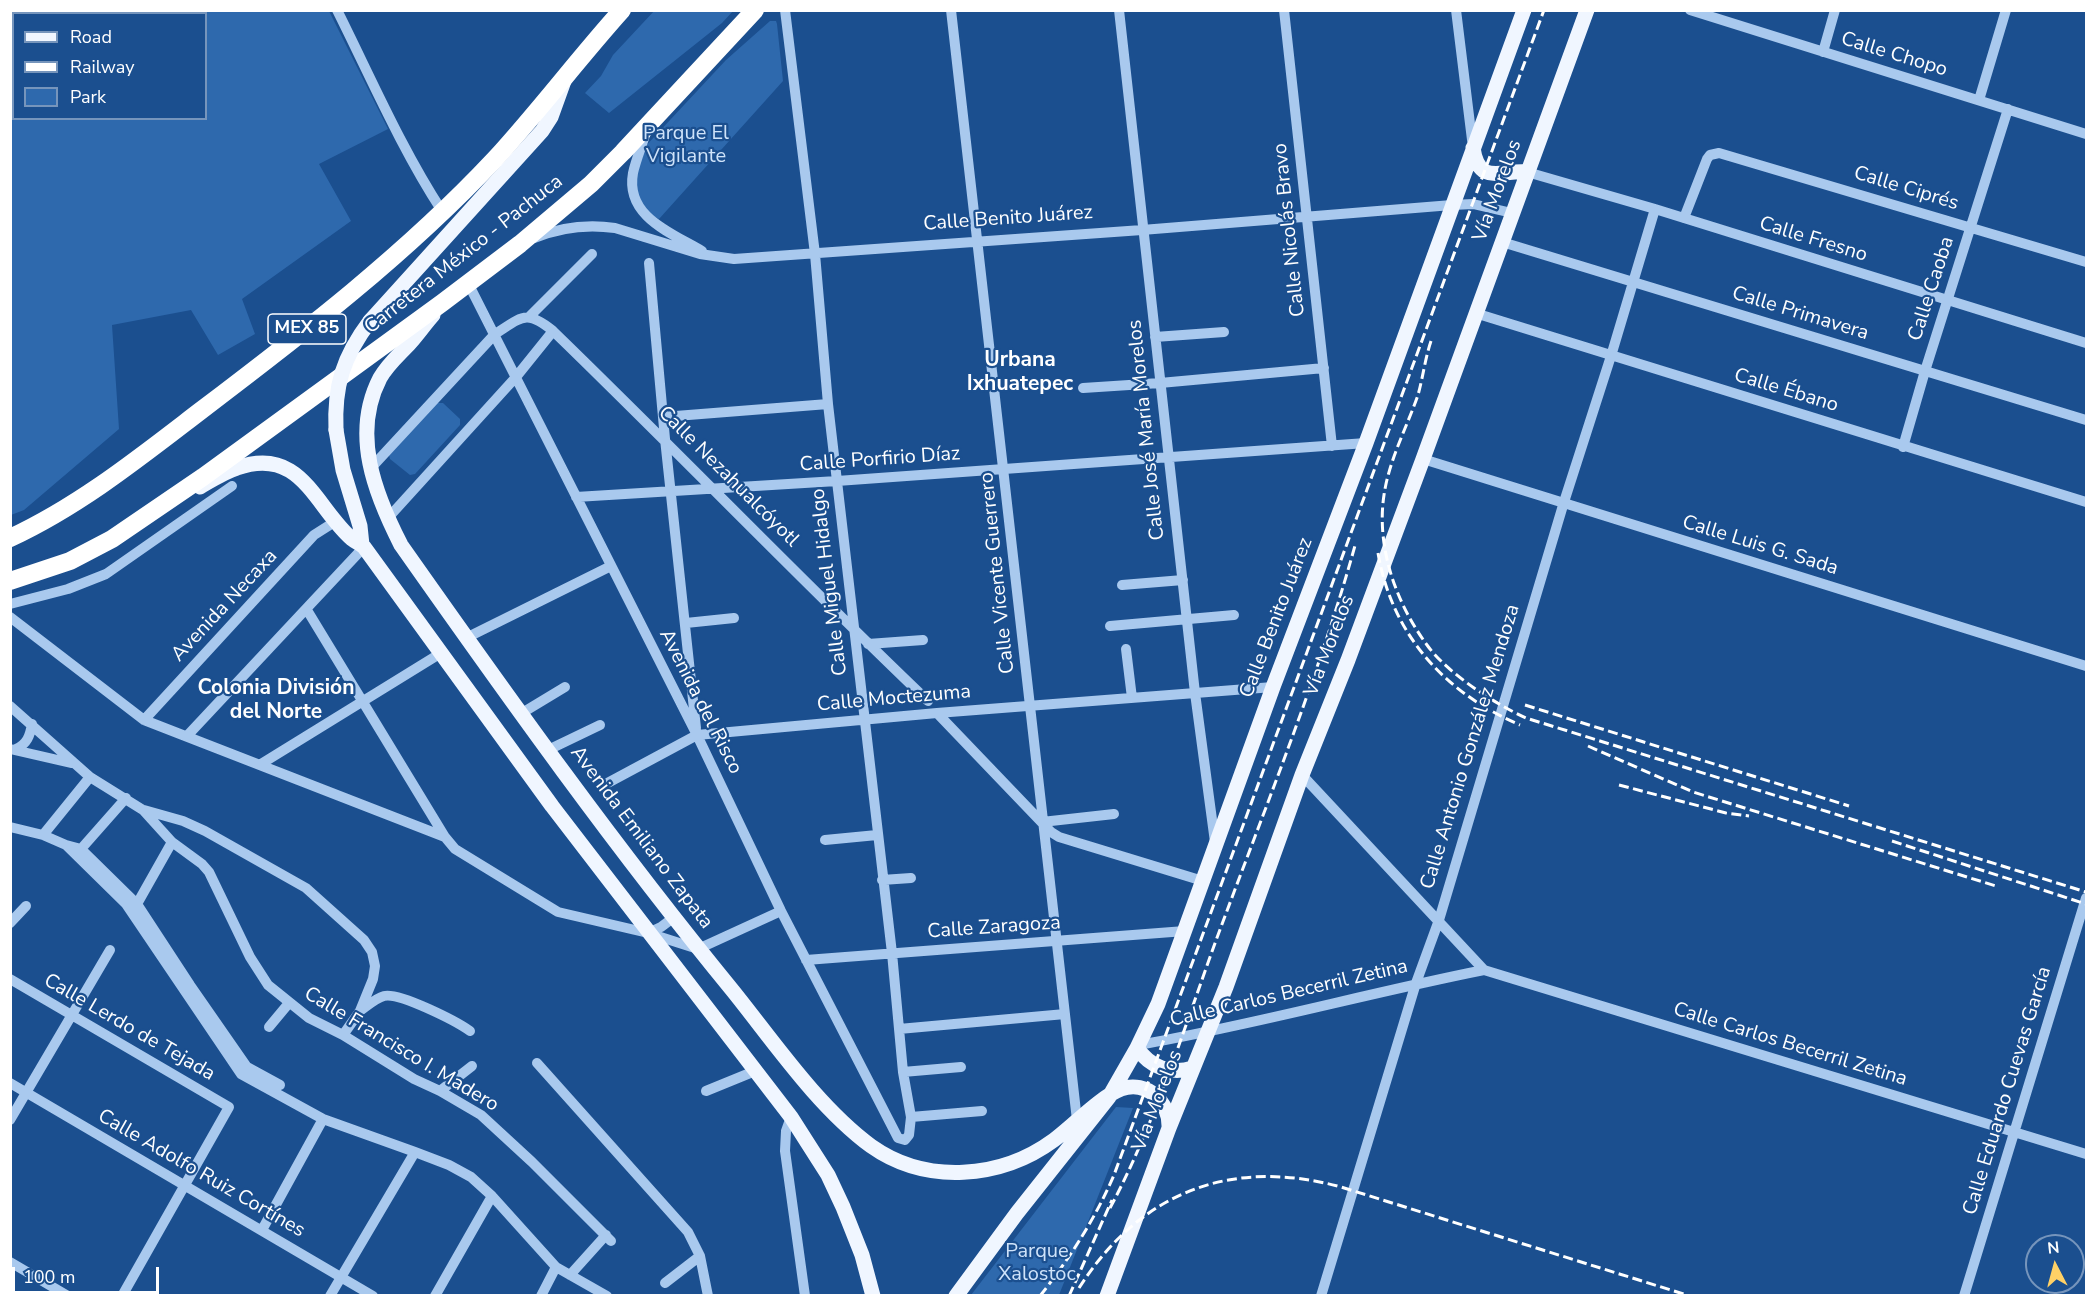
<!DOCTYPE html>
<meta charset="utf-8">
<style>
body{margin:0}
#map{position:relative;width:2097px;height:1306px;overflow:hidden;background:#1b4f8f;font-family:"Nunito Sans",sans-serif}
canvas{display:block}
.frame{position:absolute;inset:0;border:12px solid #fff;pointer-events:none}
.legend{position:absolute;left:12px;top:12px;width:195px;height:108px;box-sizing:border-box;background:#1b4f8f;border:2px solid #7695bc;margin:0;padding:8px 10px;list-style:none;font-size:18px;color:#fff}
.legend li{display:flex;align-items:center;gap:12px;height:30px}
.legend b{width:30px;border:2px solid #7695bc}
.north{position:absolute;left:2025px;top:1234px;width:60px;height:60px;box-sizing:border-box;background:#1b4f8f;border:2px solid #7695bc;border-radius:50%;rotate:354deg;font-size:16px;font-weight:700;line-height:24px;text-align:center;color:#fff}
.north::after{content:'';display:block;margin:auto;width:21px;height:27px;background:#ffd166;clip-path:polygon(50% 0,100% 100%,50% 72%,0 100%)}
.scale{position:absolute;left:12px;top:1267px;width:147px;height:27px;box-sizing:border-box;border:3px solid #fff;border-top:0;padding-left:8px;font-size:18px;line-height:21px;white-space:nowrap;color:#fff;-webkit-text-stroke:4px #1b4f8f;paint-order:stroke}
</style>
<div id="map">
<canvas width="2097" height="1306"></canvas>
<div class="frame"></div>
<ul class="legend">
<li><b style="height:8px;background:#f0f6ff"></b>Road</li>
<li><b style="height:8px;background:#fff"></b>Railway</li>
<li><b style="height:16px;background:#2e69ad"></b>Park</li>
</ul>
<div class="north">N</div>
<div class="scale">100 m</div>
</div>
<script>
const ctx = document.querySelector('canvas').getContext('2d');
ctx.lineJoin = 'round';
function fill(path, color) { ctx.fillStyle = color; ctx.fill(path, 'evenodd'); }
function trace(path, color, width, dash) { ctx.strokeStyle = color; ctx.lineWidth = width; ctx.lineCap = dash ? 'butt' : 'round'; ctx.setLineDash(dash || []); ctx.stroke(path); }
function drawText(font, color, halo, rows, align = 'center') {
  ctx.font = font + ' "Nunito Sans",sans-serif'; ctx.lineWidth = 4.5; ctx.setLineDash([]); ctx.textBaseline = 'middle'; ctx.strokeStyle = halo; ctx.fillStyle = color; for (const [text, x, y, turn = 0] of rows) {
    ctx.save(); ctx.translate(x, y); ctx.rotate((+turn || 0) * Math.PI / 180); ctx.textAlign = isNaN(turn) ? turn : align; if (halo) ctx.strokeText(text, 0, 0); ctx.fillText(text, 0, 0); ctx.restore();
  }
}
const green = new Path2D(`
 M11,10l318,1 59,118 -69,35 32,57 -109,78 13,35 -37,21 -27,-45 -79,15 7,104 -95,81 -13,5zM14,14h192v104h-192z
 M655,10l78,1 -11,12 -113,90 -24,-20 16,-17 12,-21z
 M770,21h6l1,3 6,57 -124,138c-26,-11 -28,-46 -17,-69l84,-90z
 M436,403h7l17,16v6l-45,49 -5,1 -20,-16 -1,-4z
 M1116,1107l17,1 -74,187h-88z`);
const minor = new Path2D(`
 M337,10c34,68 64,138 105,201
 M951,10l126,1110 3,4
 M1119,10l76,683 20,149
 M1284,10l48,436
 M1456,10l17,138
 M1690,10l396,124
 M1823,52l12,-42
 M1979,100l27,-90
 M646,132c-4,14 -10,27 -13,41 -8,44 39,60 69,78
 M1527,172l128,37 431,134
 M1684,218l23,-59 3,-4 9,-2 367,109
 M534,238c27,-11 53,-14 81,-10l85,26 34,5 408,-29 310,-25 21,-1 39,9
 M1502,242l584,178
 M649,263l16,176 31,289
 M468,283l229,452 84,176 117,227 7,2 4,-5 2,-18 -8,-45 -11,-119 -64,-549 -13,-150 -30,-244
 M1475,313l611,189
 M529,317l63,-63
 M1155,337l69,-5
 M1083,388l77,-5 164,-15
 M663,417l165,-13
 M1903,447l22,-76 83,-262
 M1423,459l663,207
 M370,469l125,-135c27,-17 31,-25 58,-3 126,122 248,249 375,370
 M576,497l261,-16 529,-38
 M388,518l128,-141 37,-46
 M1122,585l61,-5
 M10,604l58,-15 38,-15 126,-88
 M307,610l138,227
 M10,617l134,103 301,117 10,12 103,63 90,21 50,16 83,-38
 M686,623l48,-5
 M1110,626l124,-11
 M466,638l145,-72
 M868,644l55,-4
 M1126,649l6,49
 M10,706l80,71 53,33 29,32 30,22 7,8 41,85 18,28 41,33 34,17 71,44 26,12 41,24 51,47 79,79
 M522,713l43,-26
 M937,713l114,119 8,5 144,44
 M144,720l170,-185 22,-14
 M187,736l177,-189
 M10,749l61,14
 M16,749c11,-5 14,-13 16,-25
 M548,750l52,-25
 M261,764l180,-111
 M1302,775l182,195
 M602,786l95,-51 240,-22 336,-26
 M144,810l39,11 22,10 101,57 58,52 8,12 3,14 -2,13 -13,32 -17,24
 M1042,822l72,-8
 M10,827l33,8 23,10 60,59 115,170 82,45 92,33 34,13 22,12 21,19 64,71 51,29
 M43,835l47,-58
 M825,840l52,-5
 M66,845l15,4 56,55 53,81 57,82 33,18
 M81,849l45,-51
 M882,880l29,-2
 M137,904l35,-62
 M10,923l16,-17
 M648,933l13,-6 12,-9
 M806,960l379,-29
 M10,979l219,128 -107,189
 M360,1011c7,-5 16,-13 24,-15 15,-4 72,25 86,35
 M269,1027l20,-24
 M899,1029l166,-15
 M1138,1045c116,-20 230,-52 346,-75l602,184
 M537,1063l151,169 12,24 8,40
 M903,1072l58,-5
 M10,1083l363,213
 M440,1091l32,-25
 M706,1091l49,-20
 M791,1117l-5,14 -1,20 20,145
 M911,1117l71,-6
 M10,1120l100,-170
 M262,1230l61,-111
 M10,1262l58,34
 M570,1275l36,-40
 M665,1283l35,-27
 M330,1296l85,-144
 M435,1296l57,-100
 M541,1296l15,-29
 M1321,1296l95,-313 23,-63 125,-418 47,-146 44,-147
 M1964,1296l122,-398`);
const major = new Path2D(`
 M1473,148c6,39 29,21 54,24
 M433,315c-8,9 -15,19 -23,28 -11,12 -22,21 -30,35 -29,56 -5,116 21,167 107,152 214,302 332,446 41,51 85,116 138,155 55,39 130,33 183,-6 19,-14 46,-43 67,-51 26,-9 49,13 48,39
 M370,321l172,-190 9,-14 13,-36
 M336,430l7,40 17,56 2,19
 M200,487c12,-7 24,-15 37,-19 64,-23 78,39 115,71 4,3 8,5 12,8l188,259 239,311 37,58 15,32 19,48 11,41
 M1137,1048c13,19 33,27 56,20
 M956,1296l61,-83 92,-116 28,-49 21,-44 115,-317 93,-244 158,-433
 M1107,1296l62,-168 57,-141 76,-212 46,-115 75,-201 164,-449`);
const highway = new Path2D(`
 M10,538c69,-32 129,-80 189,-126 103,-78 207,-158 296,-253 44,-48 83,-100 127,-149
 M10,581l60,-20 42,-22 91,-62 239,-174 78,-59 71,-60 32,-32 132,-142`);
const rail = new Path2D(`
 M1431,341c-6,18 -8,36 -13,54 -11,32 -29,65 -34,100 -8,52 12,108 43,150 20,28 68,59 99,73l560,174
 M1378,553c14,82 67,140 142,172
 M1525,705l324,101
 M1588,746l105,46 303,94
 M1619,785l107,28 23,3
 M1892,841l194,63
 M1110,1208c45,-84 75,-183 108,-273 48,-130 101,-259 138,-393
 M1079,1288c61,-96 152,-131 262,-101l349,109
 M1040,1296c30,-38 55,-77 74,-121l430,-1165
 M1069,1296l43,-96`);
const majorBridge = new Path2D(`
 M336,430c-2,-44 7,-73 34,-109`);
const shields = [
 [307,329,78]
];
const shieldNames = [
 ["MEX 85",307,329]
];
const streetNames = [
 ["Calle Chopo",1894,55,17],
 ["Calle Ciprés",1906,189,17],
 ["Vía Morelos",1498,191,-70],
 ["Calle Benito Juárez",1008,219,-4],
 ["Calle Nicolás Bravo",1290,230,-96],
 ["Calle Fresno",1813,240,17],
 ["Carretera México - Pachuca",464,255,-38],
 ["Calle Caoba",1932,289,-72],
 ["Calle Primavera",1800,314,17],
 ["Calle Ébano",1786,391,17],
 ["Calle José María Morelos",1147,430,-96],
 ["Calle Porfirio Díaz",880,460,-4],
 ["Calle Nezahualcóyotl",728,477,45],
 ["Calle Luis G. Sada",1760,546,17],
 ["Calle Vicente Guerrero",998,573,-96],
 ["Calle Miguel Hidalgo",830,582,-97],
 ["Avenida Necaxa",225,606,-47],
 ["Calle Benito Juárez",1277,618,-69],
 ["Vía Morelos",1330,646,-69],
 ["Calle Moctezuma",894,699,-5],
 ["Avenida del Risco",700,702,63],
 ["Calle Antonio González Mendoza",1471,747,-73],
 ["Avenida Emiliano Zapata",641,838,53],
 ["Calle Zaragoza",994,928,-4],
 ["Calle Carlos Becerril Zetina",1289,994,-13],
 ["Calle Lerdo de Tejada",129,1028,30],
 ["Calle Carlos Becerril Zetina",1790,1045,17],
 ["Calle Francisco I. Madero",401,1050,31],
 ["Calle Eduardo Cuevas García",2008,1091,-73],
 ["Vía Morelos",1158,1101,-69],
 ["Calle Adolfo Ruiz Cortínes",201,1174,30]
];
const parkNames = [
 ["Parque El",686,134],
 ["Vigilante",686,157],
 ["Parque",1037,1252],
 ["Xalostoc",1037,1275]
];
const neighbourhoodNames = [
 ["Urbana",1020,361],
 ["Ixhuatepec",1020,385],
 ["Colonia División",276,689],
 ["del Norte",276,713]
];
fill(green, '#2e69ad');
trace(minor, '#a9c9ee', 10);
trace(major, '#f0f6ff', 15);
trace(highway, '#fff', 18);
trace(rail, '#fff', 3, [10, 4.5]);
trace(majorBridge, '#f0f6ff', 15);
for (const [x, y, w] of shields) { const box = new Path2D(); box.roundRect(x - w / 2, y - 15, w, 30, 4.5); ctx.fillStyle = '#1b4f8f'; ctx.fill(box); trace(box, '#fff', 1.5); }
drawText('bold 18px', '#fff', null, shieldNames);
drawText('20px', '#fff', '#1b4f8f', streetNames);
drawText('20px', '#cfe3fa', '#1b4f8f', parkNames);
drawText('bold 21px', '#fff', '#1b4f8f', neighbourhoodNames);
</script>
